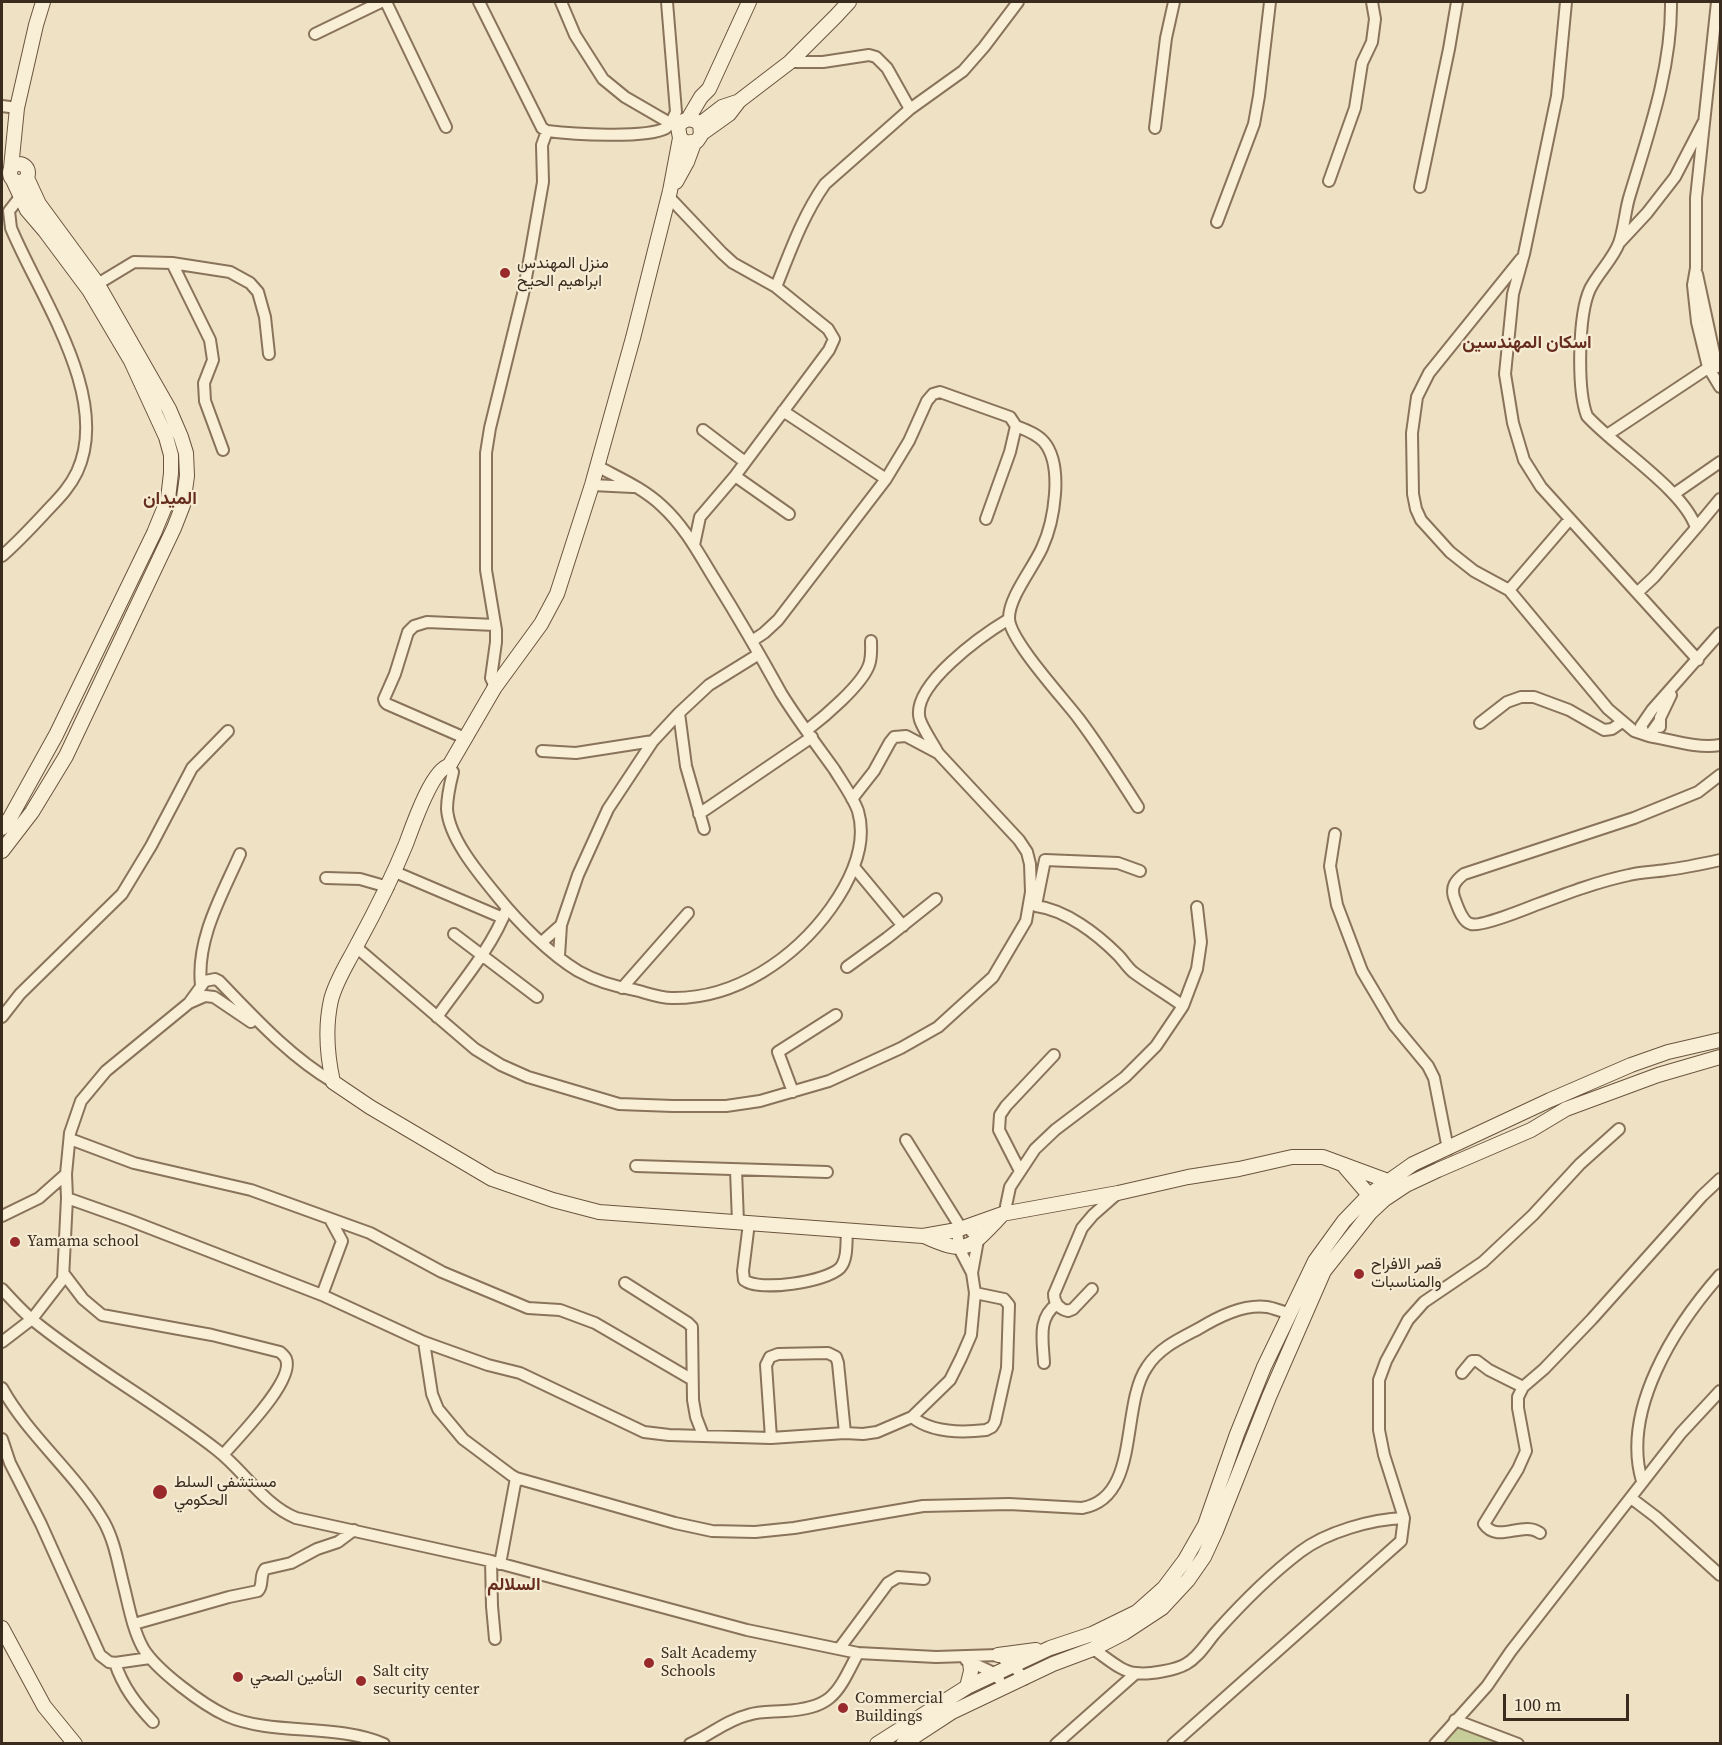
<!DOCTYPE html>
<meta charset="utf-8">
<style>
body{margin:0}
#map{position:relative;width:1722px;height:1745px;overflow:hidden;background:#eee1c4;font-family:"Source Serif 4",serif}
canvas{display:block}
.frame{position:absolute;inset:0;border:3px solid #392b1e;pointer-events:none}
.scale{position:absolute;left:1503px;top:1694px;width:126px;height:27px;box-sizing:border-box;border:3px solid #392b1e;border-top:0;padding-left:8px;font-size:18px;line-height:21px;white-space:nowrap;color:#392b1e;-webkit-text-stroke:4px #f6ecd4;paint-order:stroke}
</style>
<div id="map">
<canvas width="1722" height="1745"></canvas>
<div class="frame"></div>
<div class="scale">100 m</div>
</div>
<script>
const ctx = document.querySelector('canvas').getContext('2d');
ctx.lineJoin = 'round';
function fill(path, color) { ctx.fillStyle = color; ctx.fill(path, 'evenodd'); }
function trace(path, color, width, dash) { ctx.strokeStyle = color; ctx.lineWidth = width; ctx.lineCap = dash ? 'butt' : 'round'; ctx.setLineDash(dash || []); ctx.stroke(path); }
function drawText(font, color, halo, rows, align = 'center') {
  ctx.font = font + ' "Source Serif 4",Vazirmatn,serif'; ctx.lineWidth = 4.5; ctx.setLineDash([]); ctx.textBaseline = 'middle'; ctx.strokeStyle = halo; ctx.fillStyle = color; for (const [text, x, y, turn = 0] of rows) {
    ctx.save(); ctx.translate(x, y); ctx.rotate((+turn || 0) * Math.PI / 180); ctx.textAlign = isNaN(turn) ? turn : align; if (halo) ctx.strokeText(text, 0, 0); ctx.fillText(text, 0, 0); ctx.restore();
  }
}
const green = new Path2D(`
 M1455,1720l63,24h-83z`);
const street = new Path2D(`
 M386,2l60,125
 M479,2l63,126 5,3 -5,14 1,37 -13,74 -7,38 -33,134 -4,25v117l10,60v12l-5,36 4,9
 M561,2l14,33 28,44 22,18 50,29
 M1566,2l-9,94 -33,158 -11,40 -8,80 8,49 11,37 17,27 157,173
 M1717,2l-21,196v70l-3,17 4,37 11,45 12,20
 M315,34l66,-32
 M790,62h33l46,-7 7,2 11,11 23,41
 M2,106l15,2
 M1155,128l11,-90 8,-36
 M547,131c24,3 99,8 119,-3 6,-4 7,-11 10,-16l-9,-110
 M1329,181l26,-73 7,-45 10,-21 3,-23 -3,-17
 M1420,187l29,-138 8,-47
 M669,197l53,56 11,10 43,24 52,42 6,10 -5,11 -94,126 -35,41 -6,28
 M1217,222l37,-98 5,-28 11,-94
 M1620,242l27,-29 28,-36 28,-54
 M1521,259l-92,114 -12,24 -5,36 1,61 3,15 5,11 29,32 24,19 35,19 99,119 26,22 15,5 10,-14
 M172,263l38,77 3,20 -9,23 1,18 18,49
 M1697,274l20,93
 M776,287c14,-35 27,-72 49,-103l85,-75 53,-38 21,-24 34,-45
 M91,288l43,-26 38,1 58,9 20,11 8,9 7,25 4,37
 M783,411l103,68
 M1016,426c10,4 21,8 28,16 20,24 10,80 -2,106 -9,20 -33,49 -33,70 0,22 56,82 70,101 21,28 40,58 59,88
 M703,430l42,32
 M1607,435l113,-75
 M735,476l54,38
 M592,485l41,2
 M1674,494l46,-32
 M1696,528l24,-29
 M2,556c15,-13 28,-27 42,-42 12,-13 25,-25 33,-42 35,-75 -38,-176 -66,-244l-2,-17 11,-14
 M1509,590l61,-71
 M1638,592l16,-15 42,-49c-11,-37 -81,-81 -109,-112 -10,-26 -9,-101 3,-127 8,-16 23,-30 29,-46 5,-14 6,-31 10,-45 19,-63 43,-130 42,-196
 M1720,633l-68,77 -11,16 3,7 5,3c23,4 48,13 71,9
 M752,641l12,-8 14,-13 108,-141 23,-38 18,-40 6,-7 7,-2 70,25 6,9 -6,26 -24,67
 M679,713l7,53 18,63
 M1480,723l27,-21 14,-5h13l35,13 35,20 8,-1 10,-7
 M1660,727v-9l11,-23
 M807,730c17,-13 55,-45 62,-65 3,-8 2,-16 2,-24
 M465,738l-78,-34 -2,-2 -1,-3 11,-25 13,-42 6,-6 13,-4 68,3
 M542,751l34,2 77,-12
 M938,753c-5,-10 -14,-22 -18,-33 -11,-34 64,-86 89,-101
 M449,766l4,6c-3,12 -6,25 -6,37 2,30 33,66 51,88 21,26 52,57 80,74 16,9 39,16 57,19 12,3 25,8 37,8 64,1 123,-40 159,-90 19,-27 37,-63 27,-97 -5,-14 -16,-29 -24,-42 -18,-25 -37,-50 -53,-76 -21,-38 -43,-76 -66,-113 -16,-26 -30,-53 -53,-74 -19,-18 -43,-28 -65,-40
 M1720,775l-22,17 -64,26 -170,56c-9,7 -13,13 -10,23 3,8 8,25 17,27 9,3 52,-14 62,-18 32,-12 63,-24 96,-31 12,-3 25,-3 37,-5 18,-2 36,-6 54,-10
 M699,814l113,-77
 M1335,834l-5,32 7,39 25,66 32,54 34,41 6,12 14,71
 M854,867l49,59
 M395,872l108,46
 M326,878l34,1 28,8
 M1036,905l9,-45 73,3 22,8
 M454,934l83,63
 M542,942l19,-17
 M356,947l119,102 26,16 27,12 91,27 54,2h53l34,-5 69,-20 72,-33 37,-21 55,-50 33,-56 5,-29 -1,-28 -3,-12 -8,-12 -81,-87 -32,-17 -12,1 -4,5 -16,29 -22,28
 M559,956l2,-31 17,-50 30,-66 45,-68 26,-28 30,-28 50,-31
 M847,967l40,-29 49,-39
 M201,985c-5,-46 21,-90 39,-131
 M622,988l66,-75
 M189,1003l16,-7 9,1 37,25
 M1183,1006l14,-37 4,-27 -4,-35
 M2,1017l18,-23 102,-100 29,-48 41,-78 36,-37
 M437,1017c24,-34 55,-69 70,-109
 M793,1092l-15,-40 58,-37
 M70,1139l64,24 117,27 119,43 72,39 86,36 32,2 35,13 96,56
 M906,1140l55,88
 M636,1166l191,6
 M736,1170l2,52
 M1020,1171l-21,-41 1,-15 6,-9 48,-51
 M67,1198l62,22 193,75 102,47 64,23 32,8 124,59 25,3 102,3 74,-5 18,1 14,-2 35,-15 38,-37 11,-22 10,-23 4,-42 -3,-20 -13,-25 -2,-18
 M1009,1213l-3,-7 4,-19 25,-38 20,-19 70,-53 31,-31 27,-40c-16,-12 -34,-22 -50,-34 -6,-5 -10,-12 -15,-17 -21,-21 -52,-45 -82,-49
 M2,1216l37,-18 27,-24
 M749,1223l-6,48 1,9c15,12 82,2 96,-12 8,-9 6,-25 7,-37
 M967,1226l11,14 -6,33
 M64,1274l19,25 19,16 110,20 68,17c2,2 5,4 6,7 9,22 -49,79 -63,96
 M625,1283l63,40 4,4 1,73 3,17 7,18
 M2,1289c10,11 21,23 32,32 58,47 124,83 183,129 27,21 47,55 79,68l195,43 256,69 111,23 78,4 62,-2 15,10 11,14
 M1092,1289l-19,20 -5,2c-9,-2 -14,-8 -14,-17l28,-66 11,-13 25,-22
 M322,1295l20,-54 -12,-22
 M2,1342l30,-23 31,-40 4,-81 -1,-24 4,-41 11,-32 25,-30 83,-68 16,-22 10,-2 4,2c35,36 70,75 114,101
 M424,1342l8,52 6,15 25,30 48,36 5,3 159,45 37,8 43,1 39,-4 129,-22 86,-2 73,4c59,-10 38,-102 65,-141 12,-19 32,-28 51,-38 20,-12 45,-25 69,-22 7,1 15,5 22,6
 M1044,1363c-1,-22 -7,-45 13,-59
 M1462,1373l10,-12h5l12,9 34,17
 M2,1388c27,49 74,85 102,134 11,20 14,42 20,65 5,20 9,43 19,61 13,22 60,57 84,68 46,20 108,7 157,28
 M912,1417c20,16 49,16 74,13l6,-3 3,-5 12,-54 2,-63 -5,-6 -29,-6
 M771,1438l-5,-73 4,-8 8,-3 50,-1 8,4 2,6 7,70
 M2,1439l8,24 31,61 59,131 9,7 6,1 35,-5
 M1642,1481c-21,-71 33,-155 78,-206
 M1631,1498l25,19 64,58
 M1540,1533c-17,-13 -42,11 -56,-9l34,-55 8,-18 -8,-43v-11l5,-10 21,-18 48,-50 110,-123 18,-17
 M491,1561l1,45 3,33
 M500,1564l16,-86
 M134,1624l95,-27 29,-6c6,-6 1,-15 7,-22l26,-6 26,-14 21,-7 16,-12
 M839,1649l49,-66 10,-6 26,2
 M1093,1649c13,8 28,23 43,24 12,2 40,-3 50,-9 13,-7 21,-22 31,-33 25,-28 53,-56 83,-79 26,-20 72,-33 104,-34
 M966,1660l28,13 5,6
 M115,1663c8,24 21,41 38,59
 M1455,1720l63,24
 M690,1744c20,-9 37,-24 58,-29 12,-4 24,-3 36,-4 49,-3 53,-17 74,-58
 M1056,1744l79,-70
 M1173,1744l228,-203 3,-23 -20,-63 -5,-25v-50l7,-19 22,-41 16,-18 59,-40 50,-47 47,-51 39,-35
 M1435,1744l52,-58 24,-35 170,-218 39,-42`);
const secondary = new Path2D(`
 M688,119l13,-22 8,-8 40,-87
 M700,124l22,-17 15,-5
 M701,134l28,-20 10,-13 51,-39 46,-46 13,-14
 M680,138l6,5 11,-2 4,-6 -1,-11c-8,-7 -17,-6 -22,3l2,11 -10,53 -37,147 -41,147 -35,109 -16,30 -46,63 -46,79c-17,3 -37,62 -43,78 -14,34 -30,66 -48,99 -9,18 -22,37 -27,57 -6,27 -4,55 2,82l37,25 122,72 61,21 46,12 324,24 34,-6 45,-16 116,-21 70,-16 51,-8 53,-12h31l65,24
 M10 173a9 9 0 1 1 18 0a9 9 0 1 1-18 0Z
 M11,168l6,-60 19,-83 7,-23
 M676,182l11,-20 7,-19
 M2,828l8,-10 46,-83 98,-202 14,-34 3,-26v-18l-5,-18 -35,-76 -42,-71 -44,-59 -18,-21 -14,-30
 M2,851l30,-39 34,-56 108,-228 9,-23 4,-29 -1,-23 -5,-16 -12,-28 -72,-126 -58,-79 -12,-26
 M1345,1167l24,28
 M924,1236c43,20 46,12 77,-20
 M2,1628l42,78 31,38
 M998,1655l38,-5
 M967,1687l4,-16 -1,-10
 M877,1744l90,-57 83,-39 42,-14 45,-22 27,-24 21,-28 20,-35 32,-91 27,-67 51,-106 29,-40 25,-26 44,-31 137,-64 81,-35 37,-13 52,-12
 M903,1744l49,-32 101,-48 40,-15 31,-16 38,-25 26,-28 16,-23 12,-26 53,-134 55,-126 46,-58 15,-14 21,-14 32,-15 93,-40 35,-21 92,-34 62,-18`);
const markers = [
 [505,273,6,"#992a2b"],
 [15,1242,6,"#992a2b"],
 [1359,1274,6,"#992a2b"],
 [160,1492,8,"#992a2b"],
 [649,1663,6,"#992a2b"],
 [238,1677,6,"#992a2b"],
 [361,1681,6,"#992a2b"],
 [843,1708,6,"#992a2b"]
];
const poiNames = [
 ["منزل المهندس",517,264],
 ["ابراهيم الحيح",517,282],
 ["Yamama school",27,1242],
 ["قصر الافراح",1371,1265],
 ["والمناسبات",1371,1283],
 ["مستشفى السلط",174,1483],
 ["الحكومي",174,1501],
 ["Salt Academy",661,1654],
 ["Schools",661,1672],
 ["Salt city",373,1672],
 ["security center",373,1690],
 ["التأمين الصحي",250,1677],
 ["Commercial",855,1699],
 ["Buildings",855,1717]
];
const neighbourhoodNames = [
 ["اسكان المهندسين",1527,343],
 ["الميدان",170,499],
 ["السلالم",514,1585]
];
fill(green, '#c7cd98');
trace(street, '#89735a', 14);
trace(secondary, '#6b543d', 16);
trace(street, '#f9efd7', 10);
trace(secondary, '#f9efd7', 14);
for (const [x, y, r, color] of markers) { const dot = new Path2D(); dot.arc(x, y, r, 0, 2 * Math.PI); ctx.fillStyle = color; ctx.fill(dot); trace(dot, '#f6ecd4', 2); }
drawText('16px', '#392b1e', '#f6ecd4', poiNames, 'left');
drawText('bold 18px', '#662c1d', '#f6ecd4', neighbourhoodNames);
</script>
